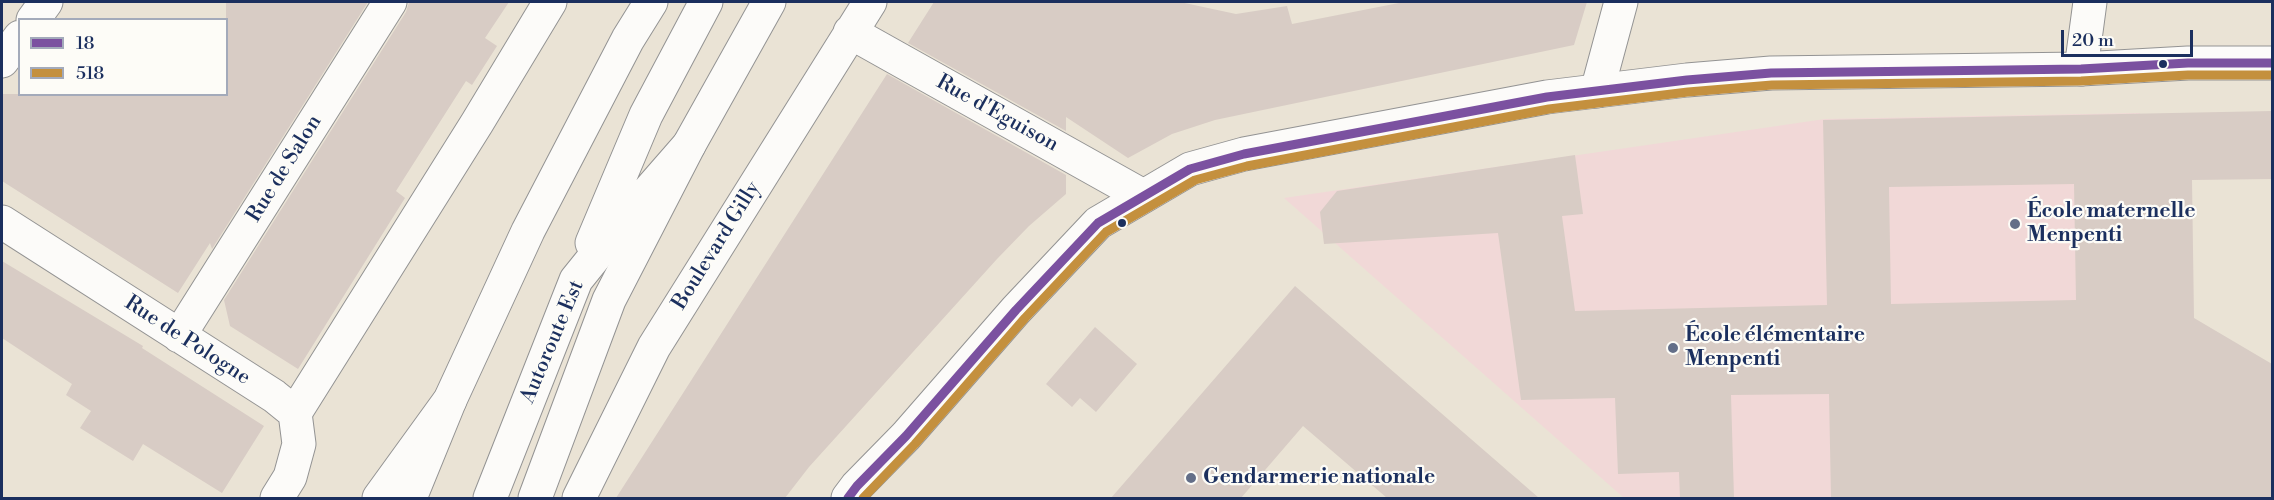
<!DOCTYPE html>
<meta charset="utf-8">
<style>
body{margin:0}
#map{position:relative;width:2274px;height:500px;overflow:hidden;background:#eae3d5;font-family:"Libre Bodoni",serif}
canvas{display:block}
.frame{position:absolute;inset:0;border:3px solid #1b2f5e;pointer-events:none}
.legend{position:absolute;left:18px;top:18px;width:210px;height:78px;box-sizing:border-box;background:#fdfcf7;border:2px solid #a3aaba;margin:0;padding:8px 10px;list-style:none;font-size:18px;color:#1b2f5e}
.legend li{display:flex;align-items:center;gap:12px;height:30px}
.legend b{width:30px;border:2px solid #a3aaba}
.scale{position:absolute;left:2061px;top:30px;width:132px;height:27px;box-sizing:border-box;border:3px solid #1b2f5e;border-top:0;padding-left:8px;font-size:18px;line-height:21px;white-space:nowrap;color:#1b2f5e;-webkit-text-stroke:4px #fdfcf7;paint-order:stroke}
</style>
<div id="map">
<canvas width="2274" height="500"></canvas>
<div class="frame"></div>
<ul class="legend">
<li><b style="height:8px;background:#7b51a0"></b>18</li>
<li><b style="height:8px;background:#c4903e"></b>518</li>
</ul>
<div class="scale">20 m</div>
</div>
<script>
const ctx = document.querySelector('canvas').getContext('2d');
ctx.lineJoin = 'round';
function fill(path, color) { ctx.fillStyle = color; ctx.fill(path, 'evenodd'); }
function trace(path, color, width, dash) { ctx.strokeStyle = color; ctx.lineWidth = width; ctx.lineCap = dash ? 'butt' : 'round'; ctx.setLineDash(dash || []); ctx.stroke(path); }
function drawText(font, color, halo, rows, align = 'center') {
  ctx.font = font + ' "Libre Bodoni",serif'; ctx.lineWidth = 4.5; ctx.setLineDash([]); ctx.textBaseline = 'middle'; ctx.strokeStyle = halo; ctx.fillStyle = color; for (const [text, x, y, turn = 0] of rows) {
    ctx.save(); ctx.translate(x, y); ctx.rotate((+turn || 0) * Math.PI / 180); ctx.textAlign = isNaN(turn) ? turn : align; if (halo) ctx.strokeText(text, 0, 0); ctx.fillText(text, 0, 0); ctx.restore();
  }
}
const built = new Path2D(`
 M2140,113l3,271 -124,4 2,110h-397l-340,-300 541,-79z`);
const building = new Path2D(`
 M226,2h142l-156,247 -2,-6 -32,50 -176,-112v-87h224z
 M409,2h100l-24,36 12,8 -25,39 -6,-4 -70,110 9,7 -107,171 -68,-43 -6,-26 182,-288z
 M934,2h246l56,12 51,-8 5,18 112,-22h183l-13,43 -359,75 -43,14 -44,24 -62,-41v14l-158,-88z
 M887,74l179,101v19l-37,32 -32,33 -188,208 -24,31h-169z
 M2272,111v68l-80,1 2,138 78,46v134h-441l-2,-104 -98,1 3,103h-54l-1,-26 -61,2 -3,-76 -94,2 -23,-167 -174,11 -4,-32 17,-21 238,-36 8,59 -21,2 13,95 252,-6 -4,-185zM2074,184l2,116 -185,4 -2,-117z
 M2,261l141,85 -1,2 122,78 -42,67 -79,-49 -10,17 -53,-33 11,-17 -25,-16 6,-11 -70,-46z
 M1295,286l93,81 151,131h-152l-84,-72 -62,72h-130z
 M1095,327l42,37 -41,48 -16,-14 -8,9 -26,-23z`);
const pedestrian = new Path2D(`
 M295,413l182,-290 73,-121`);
const minor = new Path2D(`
 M33,20l13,-18
 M850,32l293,164
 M2,61l18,-24
 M2081,69l9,-67
 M1597,91l24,-89
 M2,222l272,174 21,17 4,31 -9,33 -13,21
 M179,336l211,-334
 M579,498l75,-151 216,-345`);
const tertiary = new Path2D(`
 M848,498l9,-12 49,-50 110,-126 82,-87 92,-54 54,-15 303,-57 140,-17 84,-7 310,-4 107,-6h84`);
const trunk = new Path2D(`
 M379,498l71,-98 78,-169 100,-192 23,-37
 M535,498l74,-198 80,-155 80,-143`);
const motorway = new Path2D(`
 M592,243l54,-128 60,-113
 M410,498l40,-98
 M490,498l86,-218 58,-72 55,-63`);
const bus1 = new Path2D(`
 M848,498l9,-12 49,-50 110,-126 82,-87 92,-54 54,-15 303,-57 140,-17 84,-7 310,-4 107,-6h84`);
const bus2 = new Path2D(`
 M863,498l52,-54 110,-126 81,-86 89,-52 52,-14 302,-57 139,-17 84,-7 309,-4 107,-6h84`);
const markers = [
 [2163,64,5,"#1b2f5e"],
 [1122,223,5,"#1b2f5e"],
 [2015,224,6,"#636e88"],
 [1673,348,6,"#636e88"],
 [1191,478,6,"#636e88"]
];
const streetNames = [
 ["Rue d'Eguison",997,114,29],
 ["Rue de Salon",285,169,-58],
 ["Boulevard Gilly",717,246,-58],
 ["Rue de Pologne",187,341,33],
 ["Autoroute Est",553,342,-67]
];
const poiNames = [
 ["École maternelle",2027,212],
 ["Menpenti",2027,236],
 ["École élémentaire",1685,336],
 ["Menpenti",1685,360],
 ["Gendarmerie nationale",1203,478]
];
fill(built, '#f1d8d7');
fill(building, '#d8ccc5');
trace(pedestrian, '#939393', 35);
trace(minor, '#939393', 35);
trace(tertiary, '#939393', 35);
trace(trunk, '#939393', 35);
trace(motorway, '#939393', 35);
trace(pedestrian, '#fcfbf9', 33);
trace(minor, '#fcfbf9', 33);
trace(tertiary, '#fcfbf9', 33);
trace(trunk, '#fcfbf9', 33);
trace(motorway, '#fcfbf9', 33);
trace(bus1, '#7b51a0', 9);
trace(bus2, '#c4903e', 9);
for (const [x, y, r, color] of markers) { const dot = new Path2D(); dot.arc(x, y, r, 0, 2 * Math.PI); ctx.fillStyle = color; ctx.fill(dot); trace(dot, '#fdfcf7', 2); }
drawText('21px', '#1b2f5e', '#fdfcf7', streetNames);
drawText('bold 21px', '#1b2f5e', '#fdfcf7', poiNames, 'left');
</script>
